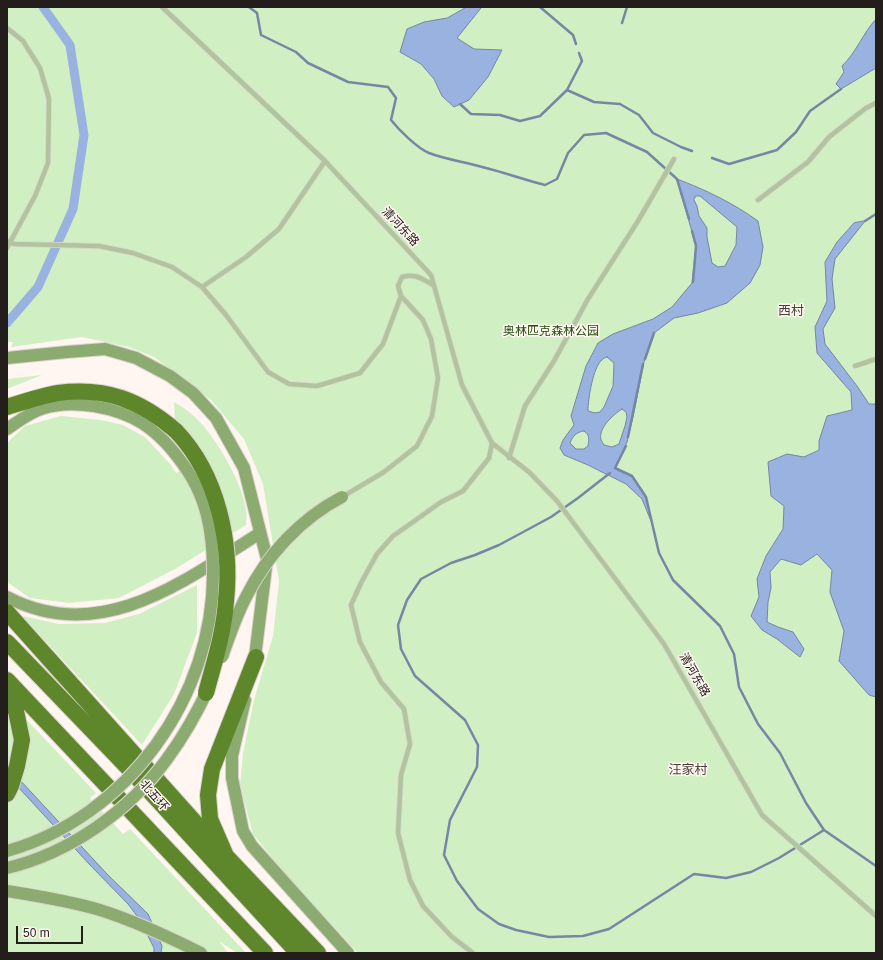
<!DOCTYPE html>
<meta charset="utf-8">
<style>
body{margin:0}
#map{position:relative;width:883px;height:960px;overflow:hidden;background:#fff6f1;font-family:Helvetica,sans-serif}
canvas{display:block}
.frame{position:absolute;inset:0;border:8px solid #231e1b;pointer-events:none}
.scale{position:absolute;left:16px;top:926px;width:67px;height:18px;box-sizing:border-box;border:2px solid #231e1b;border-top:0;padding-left:5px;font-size:12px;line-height:14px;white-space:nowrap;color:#231e1b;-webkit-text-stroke:3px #fff6f1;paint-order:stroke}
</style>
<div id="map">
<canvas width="883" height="960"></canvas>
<div class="frame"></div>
<div class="scale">50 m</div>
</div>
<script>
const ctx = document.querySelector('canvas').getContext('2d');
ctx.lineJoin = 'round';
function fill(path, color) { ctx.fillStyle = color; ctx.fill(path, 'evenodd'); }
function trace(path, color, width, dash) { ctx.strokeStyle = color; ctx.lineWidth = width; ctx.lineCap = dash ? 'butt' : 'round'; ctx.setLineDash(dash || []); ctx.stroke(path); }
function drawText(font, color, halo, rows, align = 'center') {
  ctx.font = font + ' Helvetica,"Noto Sans SC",sans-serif'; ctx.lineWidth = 3; ctx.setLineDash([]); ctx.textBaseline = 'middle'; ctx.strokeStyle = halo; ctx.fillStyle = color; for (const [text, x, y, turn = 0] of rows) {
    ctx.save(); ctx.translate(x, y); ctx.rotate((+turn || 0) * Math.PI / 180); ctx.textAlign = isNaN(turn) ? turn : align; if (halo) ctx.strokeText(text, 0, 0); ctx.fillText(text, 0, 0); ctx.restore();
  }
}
const green = new Path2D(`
 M7,7h869v946h-518l-78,-85 -27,-34 -13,-48 3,-33 11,-53 19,-64 6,-55 -16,-97 -19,-45 -33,-39 -57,-43 -25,-10 -47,-10 -71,10 2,-5h-6z
 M42,375l-35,14v-10z
 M174,402c9,5 17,11 24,18 20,20 54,77 48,105l-71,44 -56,29 -50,5 -39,-5 -23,-16v-139l18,-17 36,-10 40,4 22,5 22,12 25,27 6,9 31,-14 -11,-18 -21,-21z
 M197,585v48l-23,61 -32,51 -120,-129 37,8 46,-1 34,-9z
 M7,705l17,12 72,76 -6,5 33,36 7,-5 116,124h-9l-18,-12 9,12h-221z`);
const water = new Path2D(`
 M467,7h13l1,1 -24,30 17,11 28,1 -14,27 -19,23 -15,7 -12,-11 -8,-17 -13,-15 -21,-12 7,-23 17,-7 23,-4z
 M876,19v49l-35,21 -5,-5 8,-12 -2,-6c14,-13 21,-33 34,-47z
 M677,179c29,11 56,24 81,42l5,26 -3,18 -10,18 -23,20 -29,10 -24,5 -20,15 -10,29 -11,55 -6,25 -12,26 17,8 14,21 5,24 -9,-22 -16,-15 -38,-19 -24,-10 -4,-7 3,-8 11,-15 -3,-9 15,-50 12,-23 15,-9 40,-15 19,-12 20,-24 4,-37zM696,196h4l37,31 -1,18 -11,21 -7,1 -6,-4 -5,-26v-9l-8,-12 -2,-10 -3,-6zM607,357l7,6 -1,23 -9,21 -4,5 -5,1 -7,-2c0,-12 5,-44 14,-51 1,-2 3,-2 5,-3zM622,409l4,3 1,5 -2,9 -6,18 -7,3 -8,-2c-1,-2 -2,-3 -3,-5 -3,-12 12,-25 21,-31zM584,431c6,4 5,8 4,15l-4,3h-8l-6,-6c3,-7 6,-11 14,-12z
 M865,221l-30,38 -3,20 3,29 -12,21 2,15 32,42 12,18h7v293l-7,-2 -30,-34 5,-30 -14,-39 2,-22 -15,-16 -16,11 -20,-6 -11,13 1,16 -3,14 -1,20 11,5 15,5 11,17 -4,8 -23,-18 -15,-9 -11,-14 8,-19 -2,-18 9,-23 17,-27 1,-23 -13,-10 -3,-34 19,-8 17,3 15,-7v-9l8,-25 25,-6 -1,-18 -34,-39 -2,-26 12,-26 -2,-39 12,-20 17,-19z
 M7,766l100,108 41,40 14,32 -1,7h-7v-5l-14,-28 -12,-16 -38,-39 -83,-90z`);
const stream = new Path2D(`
 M249,7l8,6 4,22 35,17 12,11 40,19 40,5 8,11 -5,22c8,10 26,28 38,33 18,7 38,9 57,15 20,5 39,12 59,17l12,-6 11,-26 16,-18 22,-2 41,19 30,27 12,40
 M540,7l33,28 3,9
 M622,23l5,-16
 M567,90l15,-29 -3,-8
 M460,104l11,10 29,1 20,6 20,-5 27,-26 27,12 26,2 19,11 14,18 28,14 11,4
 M712,158l17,6 48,-14 19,-18 14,-21 31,-22
 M865,221l11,-7
 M692,231l4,15 -3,36
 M645,359l9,-26
 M628,437l15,-73
 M626,446l-11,22 17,8 14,21 13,56 14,27 47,46 14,28 5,33 19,37 22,29 26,50 18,27
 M610,473l-32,25 -27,19 -52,28 -24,10 -24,8 -30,16 -14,21 -9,25 3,24 14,27 50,44 13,25 -1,22 -27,53 -6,35 13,26 21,28 21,15 17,6 33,7 34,-1 26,-7 85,-55 32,4 25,-6 28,-14 45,-28 52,36`);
const canal = new Path2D(`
 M7,323l31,-36 35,-78 11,-74 -14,-90 -27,-38`);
const lane = new Path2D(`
 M162,7l163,154 106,114 31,110 30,58 37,29 28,29 107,143 98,171 114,101
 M7,28l16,13 17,27 9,31 -1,64 -13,33 -28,52
 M758,200l50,-38 21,-25 37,-29 10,-5
 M7,241l7,3 85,2 34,7 39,14 30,20 24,28 42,57 21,12 28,2 43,-13 23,-29 18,-48 -3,-10 4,-9c14,-4 20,2 31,8
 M202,287l44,-30 33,-28 46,-68
 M855,366l21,-7
 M509,458l16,-52 29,-45 34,-62 50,-78 36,-62
 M342,497l42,-25 33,-26 15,-30 6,-38 -7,-39 -8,-19 -22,-24
 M473,953l-21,-16 -29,-31 -13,-26 -12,-47 3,-58 9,-31 -6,-35 -23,-27 -21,-40 -9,-37 10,-22 16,-29 16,-18 20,-14 28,-20 22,-11 26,-33 3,-15`);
const secondary = new Path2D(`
 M7,358l60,-6 38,-3 31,9 34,18 23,17 23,25 28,50 23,91 -13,106
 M7,429c12,-8 23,-17 37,-21 29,-9 72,-1 98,15 8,5 16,12 23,19
 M7,597c93,49 176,-15 253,-64
 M245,700l-13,56v22l11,53 9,15 96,107
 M7,891c31,5 63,10 93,19 35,11 69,27 101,43`);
const highway = new Path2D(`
 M7,407c16,-5 34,-11 51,-14 48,-6 82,7 118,38
 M7,612l211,236
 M7,642l126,131 165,180
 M256,657l-44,112 -4,26 2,24 16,37 92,97
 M7,680l258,273
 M7,698l9,13 6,29 -5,26 -6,20 -4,8`);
const secondaryBridge = new Path2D(`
 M222,657c7,-20 14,-41 24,-60 21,-42 54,-78 96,-100
 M7,851c121,-34 207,-155 206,-279 0,-54 -11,-90 -48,-130
 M7,868c63,-15 122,-57 160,-109 17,-23 31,-48 43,-74`);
const highwayBridge = new Path2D(`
 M176,431c42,44 56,112 50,170 -2,31 -12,62 -20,92`);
const streetNames = [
 ["清河东路",400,227,47],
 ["清河东路",694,675,60],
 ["北五环",154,796,48]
];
const parkNames = [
 ["奥林匹克森林公园",551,332]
];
const neighbourhoodNames = [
 ["西村",791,311],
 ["汪家村",688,770]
];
fill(green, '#d0efc3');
fill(water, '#99b2df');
trace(water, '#7686a4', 1);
trace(stream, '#7686a4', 2.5);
trace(canal, '#99b2df', 9);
trace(lane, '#dcd3cf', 6);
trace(secondary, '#dcd3cf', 14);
trace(highway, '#dcd3cf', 18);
trace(lane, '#b0c59d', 4.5);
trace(secondary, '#8cab70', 12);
trace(highway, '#5d872a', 16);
trace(secondaryBridge, '#dcd3cf', 14, []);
trace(highwayBridge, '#dcd3cf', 18, []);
trace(secondaryBridge, '#8cab70', 12);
trace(highwayBridge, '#5d872a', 16);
drawText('12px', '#231e1b', '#fff6f1', streetNames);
drawText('12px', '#254b0c', '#fff6f1', parkNames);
drawText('13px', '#4a3f38', '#fff6f1', neighbourhoodNames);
</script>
